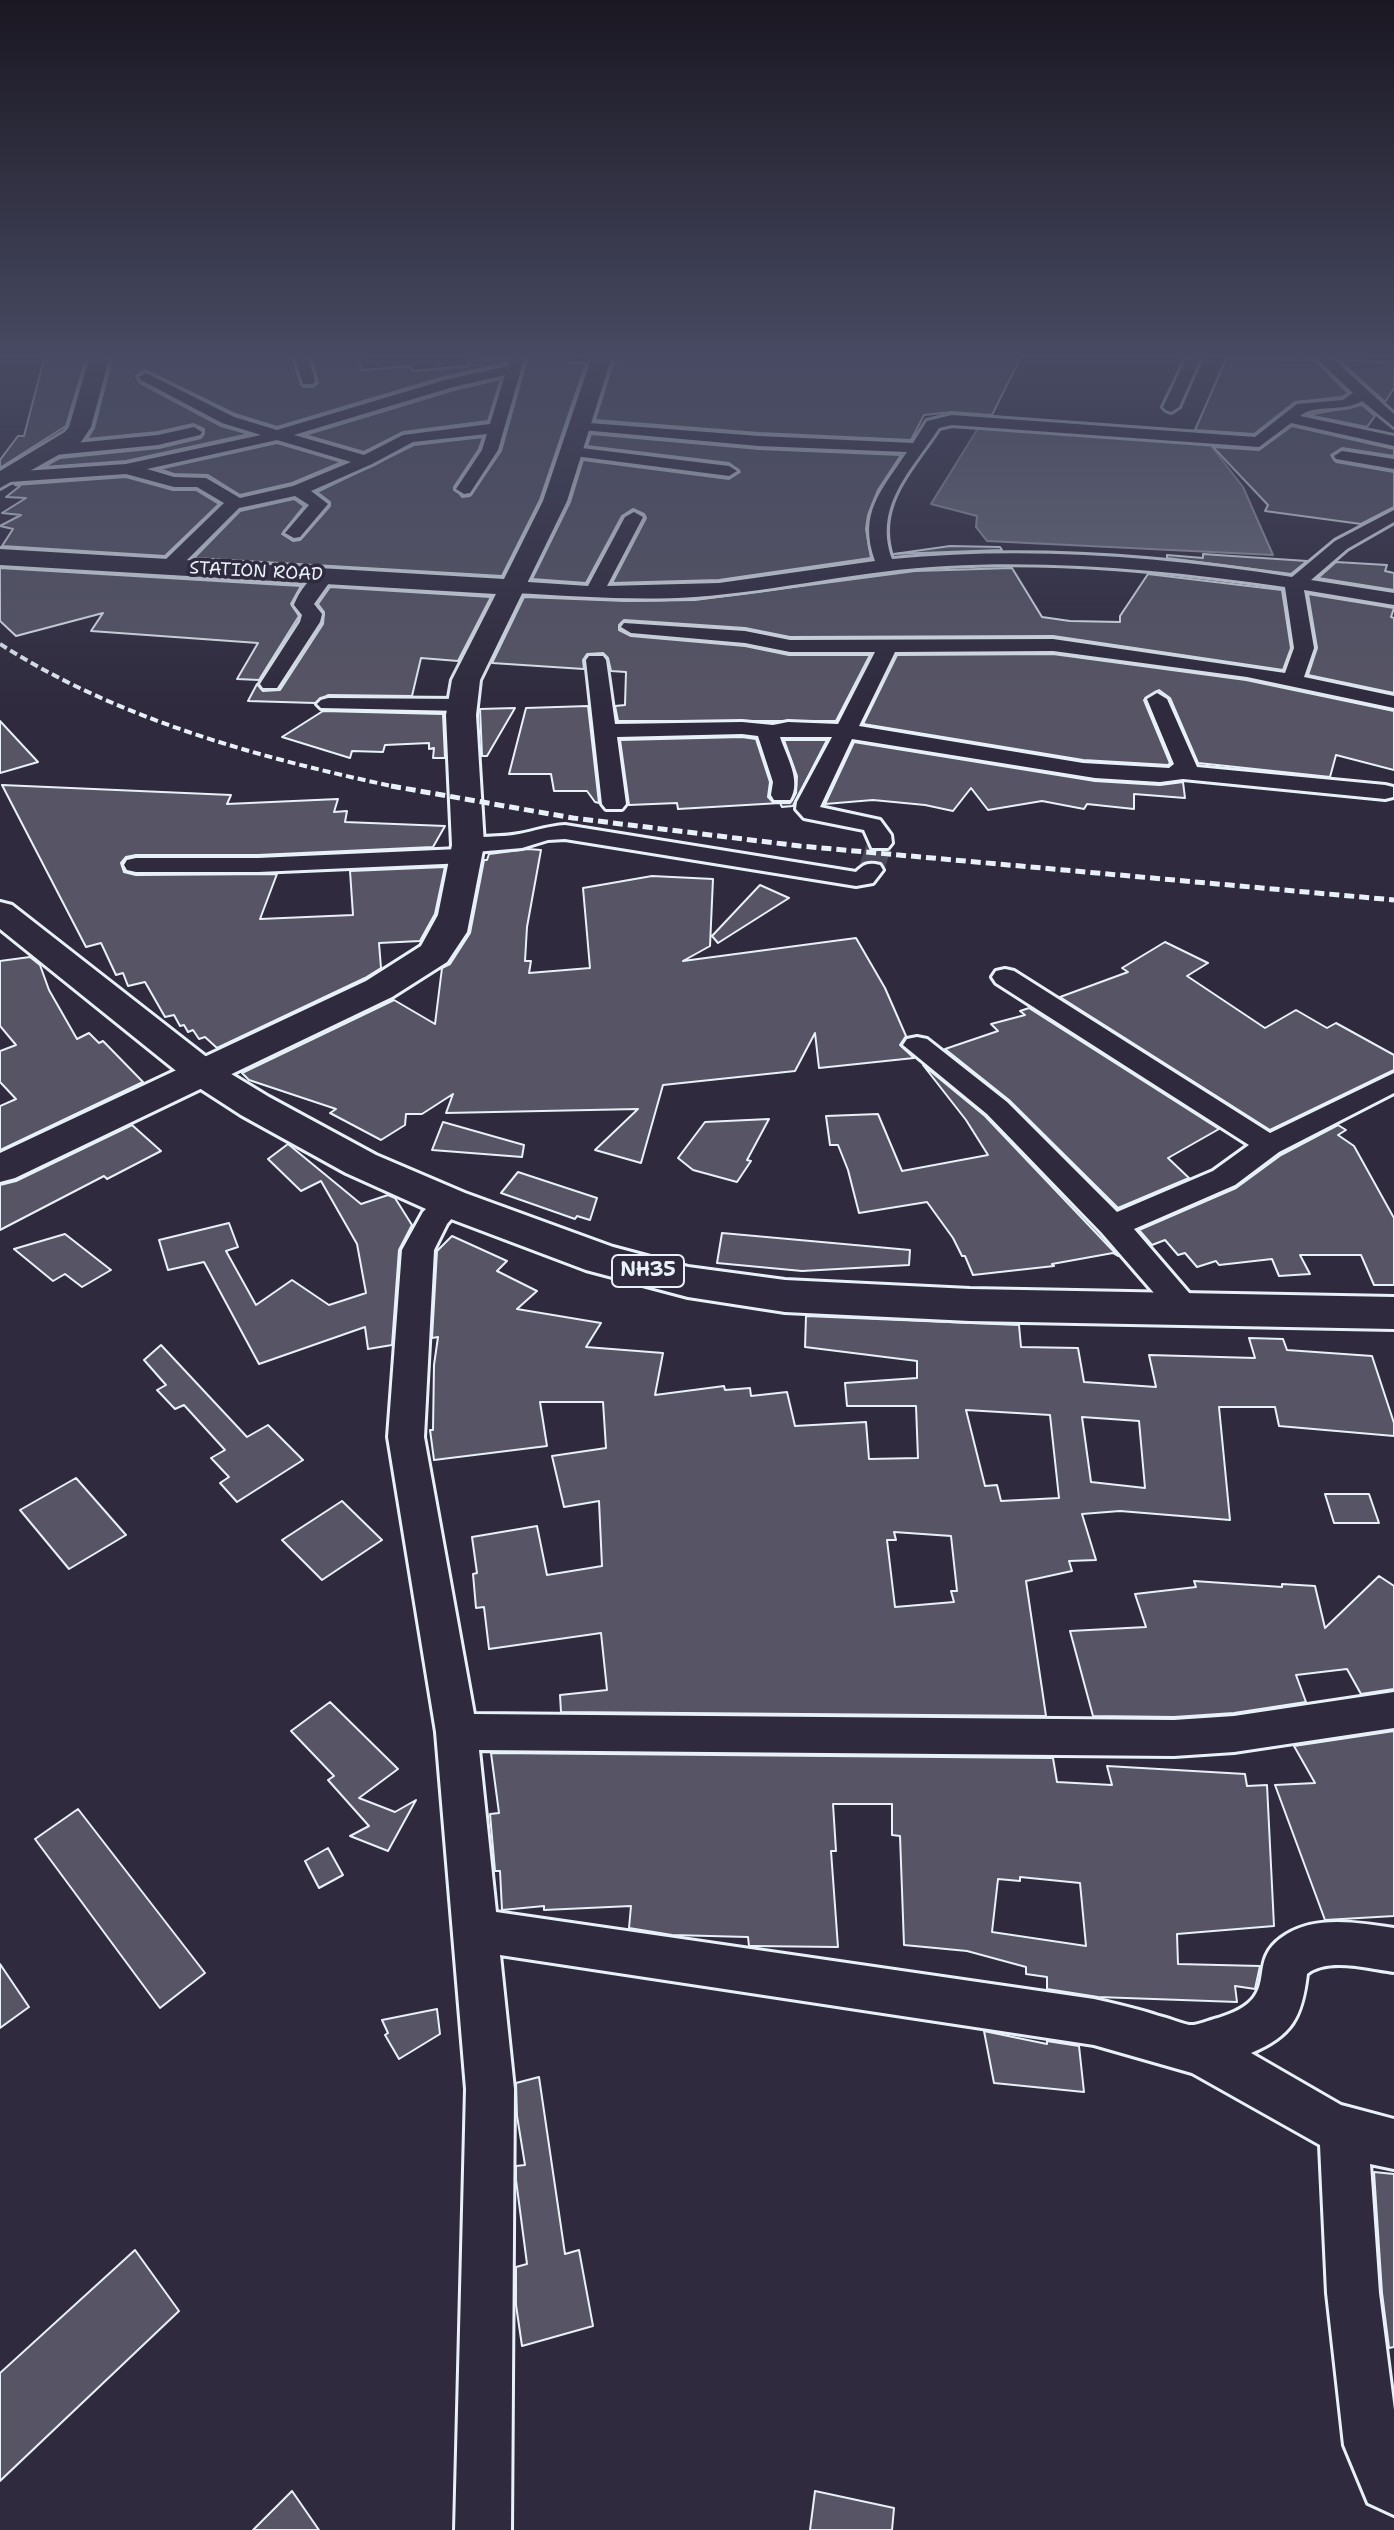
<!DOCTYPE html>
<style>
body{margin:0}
canvas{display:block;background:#2f2a3d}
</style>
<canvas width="1394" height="2530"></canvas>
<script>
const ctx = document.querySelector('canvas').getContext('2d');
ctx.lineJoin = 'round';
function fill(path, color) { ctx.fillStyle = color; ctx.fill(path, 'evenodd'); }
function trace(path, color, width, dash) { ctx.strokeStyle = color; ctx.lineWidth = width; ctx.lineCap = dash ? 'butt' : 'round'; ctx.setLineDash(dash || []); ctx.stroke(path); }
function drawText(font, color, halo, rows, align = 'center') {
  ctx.font = font + ' "Shantell Sans",sans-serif'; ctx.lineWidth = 7; ctx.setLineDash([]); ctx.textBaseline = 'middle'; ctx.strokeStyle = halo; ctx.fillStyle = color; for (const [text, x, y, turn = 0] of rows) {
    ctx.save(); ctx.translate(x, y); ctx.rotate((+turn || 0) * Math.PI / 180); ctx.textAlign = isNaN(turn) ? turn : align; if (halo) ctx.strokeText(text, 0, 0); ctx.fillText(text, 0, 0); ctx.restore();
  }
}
const water = new Path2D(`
 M980,425l225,13 38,49 30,68 -286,-14 -11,-14 1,-11 -46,-12z`);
const building = new Path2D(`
 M44,359h42l-20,67 -66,42v-8l18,-24h6z
 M112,359h180l11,28h10l5,-4 -6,-24h48l1,11 49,-4 3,5 57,-5 -2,-6 39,-1 -1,4 -62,14 -167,50 -42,-13 -90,-44 -9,6 4,7 81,43 28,8 -123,27 -82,6 16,-9 99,-10 42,-10 3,-4v-5l-11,-5 -35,8 -71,7 7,-11z
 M527,359h41v4h18l-46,137 -38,76 -308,-18 46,-47 54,-12 10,7 -22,28 11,7 7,-1 30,-34v-4l-13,-10 97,-47 69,-8 -4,12 -25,38 8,10 8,-1 31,-45z
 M619,359h401l-28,56 -40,-3 -28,3 -13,25 -152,-7 -164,-13 18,-57h6z
 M1226,359l89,1 33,33 -6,4 -47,5 -41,32 -59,-4z
 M1339,360l55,2v26l-9,14z
 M501,379l-13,42 -85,11 -39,20 -59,-17 149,-45z
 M1362,405l13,11 -8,11 -59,-12z
 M1292,426l102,23v7l-52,-8 -11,7 5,7 58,10v35l-33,17 -96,-13 3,-6 -55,-58 46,3z
 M591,434l168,15 142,6 -23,35 -10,25 -2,14 5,29 -152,22 -107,3 34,-65 -2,-4 -11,-5 -11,7 -36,67 -54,-4 38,-77 13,-42 146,19 11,-7 -11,-9 -142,-17z
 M277,443l65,19 -50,21 -52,12 -32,-20 -34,-1 -15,-5z
 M126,477l47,13h23l23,14 -54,52 -163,-10 11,-17 -13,-3 21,-11 -19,-2 24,-15 -20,-1 14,-11 -5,-1z
 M950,546l50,1 2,3 -108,4z
 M1203,554l29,2 75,5 -16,13 -124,-16v-3l36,3z
 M1336,562l51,3 -2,6 9,2v17l-76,-12z
 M0,568l301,18 -10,18 8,12 -40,64 -22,-1 21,-36 -167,-12 12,-18 -87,23 -16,-15z
 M1012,568l30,49 28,4 50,1v-6l28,-42 134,16 9,58 -8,22 -230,-34 -263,1 -45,-9 -121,-8 -5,5v5l12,6 114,10 44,9h81l-34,66h-218l-3,-15 10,-1 1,-33 -15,-1 -3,-13 -5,-5 -16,1 -4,6 1,9 -92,-6 32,-66 102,4 69,-1 220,-29z
 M330,587l161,10 -33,64 -37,-3 -9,38 -84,-1 -13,8 -67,-2 9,-17 6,7 17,-1 43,-66 1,-12 -6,-8z
 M1308,594l86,14 -3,9 3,1v75l-86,-18 9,-27z
 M1053,654l193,26 148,31v59l-58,-15 -6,22 -132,-14 -28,-65 -11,-8 -15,10 26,63 -2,2 -85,-5 -220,-36 34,-69z
 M588,706l11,97 -4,-1 -8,-11h-33l-3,-17h-42l17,-66z
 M515,708l-28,48h-5l-2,-47z
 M323,711l120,3 2,44h-12l1,-10 -5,1v-6l-44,2 -2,7 -31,-1 -2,7 -68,-21z
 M0,721l38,41 -38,11z
 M742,737l14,2 14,43 -2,15 6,6h16l6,-10 1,-17 -13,-36h43l-34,66 -11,1 -2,-4 -102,6 -1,-6 -48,2 -9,-65z
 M854,742l241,39 65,4 23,-3 2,16 -51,-4v15l-47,-5 -3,5 -42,-8 -54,9 -17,-22 -18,23 -28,-6 -52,-5 -48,4z
 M2,785l229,10 -4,9 111,-5 -4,13 13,-1 -2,11 100,4 -12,21 -175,8h-122l-10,2 -5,6 3,9 12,3 141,-1 -17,45 93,-4 -3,-44 95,-4 -10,47 -15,27 -41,2 2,25 -16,10 -148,70 -12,-11 -6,2 -6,-9 -5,2 -4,-7 -4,1 -6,-11 -9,2 -20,-35 -17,4 -5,-13 -7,2 -15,-32 -15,4z
 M528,849l13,1 -14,77 -2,34h6l-2,12 61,-5 -7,-80 69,-12 61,3 -3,67 -27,15 173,-23 29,50 21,48 -6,9 14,13 -95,10 -4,-35 -20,38 -132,14 -22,78 -46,-13 43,-41 -192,4 7,-19 -31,20h-16l-1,11 -24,15 -51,-27 6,-4 -87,-29 -7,-7 152,-73 41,24 7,-56 8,-4 20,-31 14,-73h3l2,-6z
 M760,885l29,13 -71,45 -6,-7z
 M1165,942l43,21 -21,13 78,52 31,-18 31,18 9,-5 58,32v15l-124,60 -210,-133 68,-25 -6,-4z
 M30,957l10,8 9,25 28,49 12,-6 10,10 4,-2 40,41 -143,68v-44l16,-7 -16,-17v-31l16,-6 -16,-19v-65z
 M1029,1008l190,121 -51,29 21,20 -71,30 -109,-108 -64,-51 53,-18 -7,-7 34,-9 -5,-4z
 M923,1065l62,51 133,140 -5,-3 -61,11 2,2 -81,9 -8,-19h-3l-9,-18 -26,-36 -68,11 -11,-43 -10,-25h-8l-4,-29 52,-2 24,57 86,-16 -22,-35z
 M769,1119l-22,41 4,1 -14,21 -44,-12 -15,-12 27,-36z
 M443,1122l81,23 -2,12 -90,-7z
 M132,1125l29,26 -54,28 -3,-3 -104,54v-45l16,-4z
 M1338,1125l8,5 -8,5 16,11 40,72v67h-20l-13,-30h-61l10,19 -31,2 -7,-17 -53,6 -3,-4 -19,6 -12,-14 -7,2 -13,-15 -13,5 -13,-15 97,-42 45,-33z
 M288,1144l73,60 27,-9 7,3 17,27 -13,25 -7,95 -24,4 -3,-22 -106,37 -55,-102 -36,8 -9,-30 70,-17 9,24 -12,4 30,54 36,-25 37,25 37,-12 -9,-49 -36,-63 -20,10 -33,-32z
 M518,1172l79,26 -7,22 -13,-4 -2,3 -74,-26z
 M722,1233l188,17 -1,15 -107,6 -85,-8z
 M65,1234l46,36 -29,17 -17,-13 -12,7 -39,-32z
 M452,1236l55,25 -10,10 40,20 -20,18 84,14 -15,24 77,6 -8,42 69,-9 1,4 25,-2 1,8 36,-4 8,34 71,-4 3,37 49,-1 -2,-52h-69l-2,-23 72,-5v-17l-112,-14 1,-31 213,9 2,22 57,1 6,34 72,5 -7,-32 106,3 -6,-20 34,1 4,11 85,6 22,67v13l-115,-10 -4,-19h-56l11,113 -110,-9 -38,3 14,46 -27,1 3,10 -46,10 20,135 -485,-4 -1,-17 47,-5 -6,-57 -112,16 -5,-42 -8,1 -3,-34 4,-1 -5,-36 65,-11 10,49 55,-9 -3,-65 -35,6 -12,-51 54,-8 -3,-46h-63l7,44 -113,14 -4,-30h3l1,-65 4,-28 -6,1 5,-87zM966,1410l84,5 9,83 -58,3 -4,-16 -12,1zM1082,1417l57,4 6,67 -54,-6zM894,1532l57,4 6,55h-6l3,11 -59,5 -8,-67h9z
 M161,1345l86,92 21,-12 35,35 -66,42 -17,-19 9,-6 -18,-19 14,-8 -41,-45 -9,4 -18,-19 9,-5 -22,-25z
 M76,1478l50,57 -57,34 -49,-59z
 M1325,1494h44l10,29h-45z
 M342,1501l40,39 -60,40 -40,-40z
 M1379,1576l15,10v103l-33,5 -14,-25 -51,6 10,27 -72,11 -60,4 -81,-1 -23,-85 76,-4 -11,-33 61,-7 -2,-6 88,6v-3l33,2 10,42z
 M330,1702l68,67 -39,29 36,14 21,-12 -28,51 -38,-15 19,-10 -41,-46 6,-4 -43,-45z
 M1394,1731v185l-69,4 -50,-135 40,-2 -21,-37z
 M491,1753l562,5 4,24 55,3 -5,-19 138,8 2,12 20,-1 7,141 -97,8 1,30 82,2 -5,23 -20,-3 2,16 -139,-5 -51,-8v-12l-21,-3v-7l-59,-16 -63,-6 -4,-109 -8,-1v-31h-59l3,47h-5l7,96 -85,-1h-4l-1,-9 -76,-2 -43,-7 2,-22 -87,4v-4l-42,4 -2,-39h-5l-5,-57 9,-1zM1020,1877l60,6 6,63 -94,-14 6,-53 22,2z
 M78,1809l127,164 -45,35 -125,-169z
 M328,1848l15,27 -24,13 -14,-27z
 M0,1964l29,43 -29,21z
 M437,2009l3,25 -41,25 -14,-24 3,-2 -6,-13z
 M984,2031l63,13v-3l32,5 5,46 -90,-9z
 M539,2077l26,177 14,-4 14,76 -71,20 -6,-41v-38l11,-3 -11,-84v-14l9,-1 -8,-49 -1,-33z
 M1374,2172l20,2v173l-5,1 -7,-55z
 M135,2250l44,61 -179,170v-108z
 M292,2491l27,39h-66z
 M815,2491l79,17 -2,22h-82z`);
const streetTunnel = new Path2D(`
 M871,870l9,-27`);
const street = new Path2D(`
 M295,359h14l6,22 -2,3h-10z
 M510,359h14l-26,91 -28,43 -6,1 -8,-5 26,-39 5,-16 -74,8 -41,22 -61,27 17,13 -28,33 -6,1 -9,-5 24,-28 -14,-9 -56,12 -63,63 -7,2 -9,-6 2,-4 62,-60 -27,-16h-23l-48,-13 -117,8 -8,-5 8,-5 117,-8 135,-29 -39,-12 -81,-43 -2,-3 7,-4 88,44 43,13 168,-50 63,-14zM505,375l-15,49 -87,11 -39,20 -70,-20 159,-48zM277,440l74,22 -58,24 -53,12 -34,-20 -32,-1 -27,-8z
 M1186,359h14l-21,48 -8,5 -5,-2 -3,-3z
 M1317,359h16l61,55v13l-32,-26c-19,12 -46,2 -62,15l94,20v10l-103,-23 -32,24 -307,-22 -13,3c-28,43 -66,78 -47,131 133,-13 269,-3 400,18l43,-36 59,-31v12l-47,27 -36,31 83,13v12l-90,-15 10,58 -10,29 90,19v12l-147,-31 -194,-26 -158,1 -36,74 224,37 86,5 5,-4 -27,-65 10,-6 10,6 30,68 188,18 8,2v10l-8,2 -202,-20 -23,3 -65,-4 -243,-39 -32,68 60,13 11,15 1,8 -4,5h-16l-8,-18 -60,-12 -8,-9 1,-7 35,-65h-52c6,19 22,44 10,63h-16l-3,-5 2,-13 -15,-46 -16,-2 -125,3 9,67 -4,5h-16l-4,-5 -16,-144 3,-4h14l3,4 9,64 127,-2 31,3 15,-3 50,2 37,-72h-85l-45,-9 -114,-10 -10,-6 3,-4 121,8 45,9 263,-1 232,34 9,-25 -9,-61c-112,-16 -225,-27 -338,-21 -85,4 -168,25 -252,31 -61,4 -122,-1 -182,-4l-9,-6 9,-6 75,5 37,-69 9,-5 9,5 -36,69 112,-3 156,-22c-17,-48 6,-70 32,-109l-148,-6 -177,-16 -8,-5 2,-3 183,14 154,7 14,-22 25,-6 303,22 42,-33 46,-4 10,-7z
 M194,427l8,5 -2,3 -42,10 -103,10 -8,-5 8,-5 103,-10z
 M573,447l156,19 8,5 -8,5 -162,-21 -2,-3z
 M1342,451l52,8v10l-58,-10 -2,-3z
 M325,570l9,6 -20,28 8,10 -2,8 -43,66h-14l-3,-4 40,-62 2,-7 -8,-10c5,-13 17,-31 31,-35z
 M328,698l135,1 11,6 -11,6 -142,-3 -4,-4 4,-4z
 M565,825l291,47c8,-8 12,-10 24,-7l3,5 -10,13 -17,3 -291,-47 -17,1 -26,8 -47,4 3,4 -4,5 -8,2 -208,9h-122l-9,-2 -3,-5 3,-5 9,-2h122l201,-9 -3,-4 4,-5c19,-5 40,-2 59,-6 16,-3 29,-8 46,-9z
 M1005,969l9,2 256,162 124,-60v20l-115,59 -44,33 -101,44 68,79 -4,8 -12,3 -12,-3 -72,-83 -115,-119 -84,-69 4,-6 10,-2 10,2 80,63 110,110 96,-41 36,-26 -253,-162 -4,-6 4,-6z
 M450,1193l11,3 4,7 -18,21 -13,26 -10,187 50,277 700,6 60,-4 160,-24v36l-160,24 -60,4 -695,-6 17,162 598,87c22,5 44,10 65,17 10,2 20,7 30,9 8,1 20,-5 29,-7 67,-20 26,-53 63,-80 32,-24 77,-15 113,-10v44c-25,-3 -66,-15 -87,2 -5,43 -15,62 -56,79l90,52 53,14v50l-24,-5 9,129 15,117v105l-26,-12 -24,-58 -17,-152 -7,-148 -128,-72 -98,-28 -594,-90 14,134 -3,441h-56l11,-441 -30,-357 -48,-295 14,-187 21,-38 16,-16z`);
const secondary = new Path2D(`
 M89,359h20l-18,68 -10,15 -81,46v-17l65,-39 4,-5z
 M591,359h20l-44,142 -87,179 -4,35 8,130 -17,87 -20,30 -55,35 -377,181 -15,4v-29l366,-172 55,-35 17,-31 14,-70 -6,-130 6,-35 44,-86 -496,-29v-16l504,30 39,-78z`);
const highway = new Path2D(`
 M0,902l12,3 206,161 51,31 107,58 89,38 148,54 75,20 97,13 185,9 424,8v32l-424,-8 -185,-9 -97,-15 -102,-27 -151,-57 -89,-40 -105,-58 -51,-33 -190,-153z`);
const railFar1 = new Path2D(`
 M0,644c119,76 263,115 401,144`);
const rail = new Path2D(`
 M391,786l182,32 227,28 594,54`);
const farStreetnames = [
 ["STATION ROAD",256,572,3]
];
const shields = [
 [648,1271,72]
];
const shieldNames = [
 ["NH35",648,1271]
];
fill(water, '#696978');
trace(water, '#9c9fab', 2);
fill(building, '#575565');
trace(building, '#e8f1f8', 2);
trace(streetTunnel, '#4b4859', 25, [25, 13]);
trace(street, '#e8f1f8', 6);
trace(secondary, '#e8f1f8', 6);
trace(highway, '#e8f1f8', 6);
fill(street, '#2f2a3d');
fill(secondary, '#2f2a3d');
fill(highway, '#2f2a3d');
trace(railFar1, '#e8f1f8', 4, [8, 4]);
trace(rail, '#e8f1f8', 5, [10, 5]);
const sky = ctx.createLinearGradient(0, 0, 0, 713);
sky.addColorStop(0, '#1a1722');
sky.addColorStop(0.5, '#474a62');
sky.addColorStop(1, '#474a6200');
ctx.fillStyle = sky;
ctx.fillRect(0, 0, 1394, 713);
drawText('18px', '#e8f1f8', '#2f2a3d', farStreetnames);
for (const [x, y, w] of shields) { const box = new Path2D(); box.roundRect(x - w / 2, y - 16, w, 32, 6); ctx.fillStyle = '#2f2a3d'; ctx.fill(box); trace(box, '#e8f1f8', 2); }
drawText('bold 20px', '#e8f1f8', null, shieldNames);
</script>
